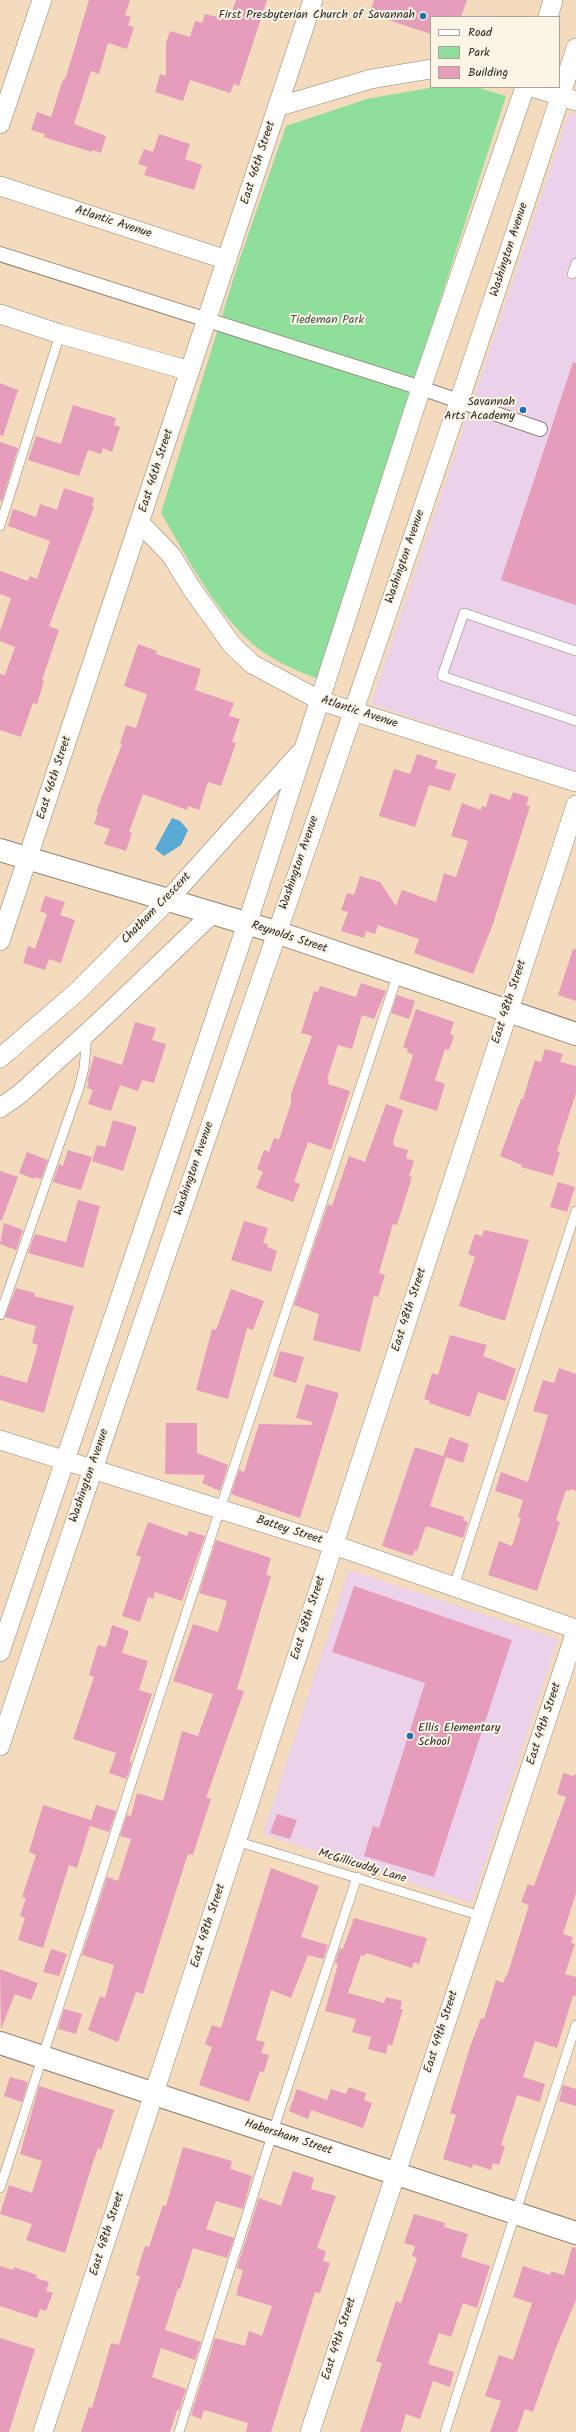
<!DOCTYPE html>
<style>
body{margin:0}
#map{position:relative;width:576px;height:2432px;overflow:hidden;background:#f4dbbd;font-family:Kalam,sans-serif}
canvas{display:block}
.legend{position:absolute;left:430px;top:16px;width:130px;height:72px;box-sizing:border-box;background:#fcf5e5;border:1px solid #a8a49b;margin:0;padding:5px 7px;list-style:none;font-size:12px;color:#2b2b2b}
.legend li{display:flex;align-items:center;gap:8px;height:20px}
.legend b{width:20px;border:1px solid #a8a49b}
</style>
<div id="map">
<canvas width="576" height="2432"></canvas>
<ul class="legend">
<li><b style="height:5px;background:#fff"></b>Road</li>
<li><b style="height:11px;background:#8fde9c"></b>Park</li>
<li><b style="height:11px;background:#e69dbc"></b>Building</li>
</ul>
</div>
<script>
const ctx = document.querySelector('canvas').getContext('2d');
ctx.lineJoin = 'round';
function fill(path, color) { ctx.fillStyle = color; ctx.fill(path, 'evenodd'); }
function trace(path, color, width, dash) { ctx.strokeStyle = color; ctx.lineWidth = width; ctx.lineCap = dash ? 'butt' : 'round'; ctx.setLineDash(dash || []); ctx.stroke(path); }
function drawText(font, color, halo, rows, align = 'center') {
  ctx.font = font + ' Kalam,sans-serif'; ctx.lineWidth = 4; ctx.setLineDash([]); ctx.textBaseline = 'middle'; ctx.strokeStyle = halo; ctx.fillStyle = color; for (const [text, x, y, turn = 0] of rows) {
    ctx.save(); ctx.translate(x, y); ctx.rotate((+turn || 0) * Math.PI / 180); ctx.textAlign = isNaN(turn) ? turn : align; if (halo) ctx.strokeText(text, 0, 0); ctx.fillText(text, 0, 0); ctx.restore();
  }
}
const built = new Path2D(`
 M569,113l7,2v657l-205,-68z
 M349,1570l209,69 -86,264 -209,-69z`);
const green = new Path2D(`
 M435,87h41l30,9 -188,583c-21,-8 -47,-19 -64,-34 -39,-33 -67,-88 -93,-132l76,-246 49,-141 81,-27z`);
const water = new Path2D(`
 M172,818l8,3 8,9 -7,15 -17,11 -9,-7z`);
const building = new Path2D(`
 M89,0h41l-5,15 6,2 -3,8 6,2 -7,22 -19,-6 -9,31 -8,-3 -17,53 32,12 -5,17 -8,-3 -1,2 -48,-15 1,-3 -14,-4 6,-18 14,5 11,-35 4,-5z
 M236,0h31l-28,86 -5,-2 -4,9 -40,-13 -7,21 -28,-9 5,-18 6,2v-33l4,-12 20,6 5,-16 7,2 3,-9 24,6z
 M374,0h93l-6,17h-30v17l-61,-20z
 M159,134l31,10 -5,15 17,6 -8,25 -50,-15 3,-8 -9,-3 6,-15 9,3z
 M573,362l3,1v242l-75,-25z
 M0,383l18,7 -15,46 -3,-1z
 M73,405l43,13 -2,7 6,2 -8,25 -9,-4 -2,6 -13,-4 -9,26 -51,-16 8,-24 25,8z
 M0,442l18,6 -16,53 -2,-1z
 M64,488l30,10 -2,8 2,1 -45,119 10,4 -17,50 2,1 -7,23 -4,-1 -12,34 -21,-7v-56l5,1 10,-28 -15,-6v-10l11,-33 -11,-4v-23l28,10 2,-5 7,3 13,-38 -42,-15 5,-17 23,8 4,-13 17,6z
 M138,644l19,7 -1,3 45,15 -6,21 39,13 -5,13 11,3 -8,23 4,1 -15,43 -13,-4 -9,28 -11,-4 -1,4 -44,-16 -14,38 3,1 -6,18 -22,-7 6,-15 -16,-5 4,-11 -2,-1 26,-68 -2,-1 6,-18 10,3 11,-34 -23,-8z
 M417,754l21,7 -3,7 21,6 -6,17 -21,-6 -14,42 -36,-11 15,-47 16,5z
 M513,792l16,5 -3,8 4,1 -37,118 -20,50 -59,-21 5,-14 -41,-14 -3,9 -9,-3 -2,7 -23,-7 7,-19 -7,-2 6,-17 7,2 6,-19 20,6 16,24 6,-16 34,12 8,-29 12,4 12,-36 -17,-5 11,-33 19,7 1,-4 4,1 4,-14 20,7z
 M45,896l20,6 -5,13 15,5 -14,43 -12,-4 -4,11 -22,-7 5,-17 7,3 12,-35 -7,-3z
 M573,949h3v52l-18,-6z
 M361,983l25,8 -12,28 -12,-4 -10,34 -14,-4 -11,34 2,1 -1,4 22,7 -19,59 -23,-8 -14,40 6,2 -7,18 -37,-14 7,-16 -6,-3 7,-19 5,2 5,-14 5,2 12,-37v-9l21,-58 -11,-3 13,-42 4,1 2,-6 36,11z
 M397,995l18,6 -6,18 -18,-6z
 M416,1009l38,13 -4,12 4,2 -5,14 -4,-1 -10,31 10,4 -8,27 -38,-12 14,-44 -6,-3 1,-3 -5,-2z
 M135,1022l21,6 -4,12 14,4 -12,39 -12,-3 -4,11 -18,-6 -9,26 -23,-7 5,-14 -6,-2 2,-6h-2l7,-26 28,9z
 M545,1049l18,5 -3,8 16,4v27l-19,58 3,1 -7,24 -32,-9 1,-2 -22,-9 21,-57h2l12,-39 6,2z
 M386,1104l17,6 -10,32 1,4 14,4 -2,8 8,3 -5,15 3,1 -15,48 -4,-1 -13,45 -1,4 6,2 -7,22 -4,-1 -14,56 -47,-12 6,-26 -25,-9 34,-101 4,2 17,-50 16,6z
 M113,1120l24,7 -14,44 -31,-10 5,-16 8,2z
 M68,1150l24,7 -11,33 -28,-8 6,-18 4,2z
 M27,1152l21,8 -7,19 -6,-2 -1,2 -15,-6z
 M0,1171l18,6 -16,43h-2z
 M558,1182l17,5 -8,25 -17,-5z
 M78,1200l22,6 -17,62 -55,-15 7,-19 31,8z
 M244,1221l24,7 -5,15 5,1 -1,3 10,4 -6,21 -40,-12z
 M4,1223l19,7 -7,20 -16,-6z
 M484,1230l45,10 -24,81 -46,-15 16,-49 -7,-3 7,-20 7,2z
 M16,1288l19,5 -1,3 40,10 -30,107 -44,-13v-25l27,8 11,-38 -6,-2 4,-17 -31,-9z
 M231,1289l33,12 -11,29 -6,-2 -19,71 -32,-9 16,-61 4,1z
 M450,1335l37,10 -4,11 33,13 -11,32 -27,-9 -8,25 -41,-14 1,-2 -6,-2 8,-26 6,2z
 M280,1351l24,6 -8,26 -23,-7z
 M559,1368l17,6v117l-6,-2 -1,2 -3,-1 -10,30 4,2 -23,69 -49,-16 11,-34 13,5 9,-28 -3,-1 5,-17 -28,-9 6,-19 27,10 20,-67 -15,-4 10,-31 11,3z
 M306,1384l33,9 -39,125 -69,-24 8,-24 5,2 15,-48 52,1 1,-3 -16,-4z
 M166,1423h31v30l31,12 -8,26 -18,-8 3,-8 -40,-1z
 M450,1437l19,7 -6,19 -17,-6 -16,49 34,11 -1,3 5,2 -5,16 -37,-12 -9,25 -2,-1 -3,6 -30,-10 33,-99 28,9z
 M148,1522l39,14 2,-5 16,5 -23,65 -27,-9 -2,7 -5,-2 -8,25 -18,-6 19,-59 -5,-2z
 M216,1540l55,18 -5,17 5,1 -34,113 7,2 -38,107 5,1 -18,56 -5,-1 -45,140 -7,-2 -18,50 -30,-12 12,-34 5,2 9,-33 -32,-10 25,-78 11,4 13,-42 -11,-3 7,-21 4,1 6,-23 26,8 19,-70 16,5 15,-42 -40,-13 20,-57 25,8 9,-31 -28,-8z
 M354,1586l158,54 -78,237 -70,-21 9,-30 6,2 46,-145 -93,-31z
 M112,1625l17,6 -7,22 26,8 -9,29 13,4 -23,68h3l-6,17 -17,-6 7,-20 -43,-14 21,-62 -5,-2 9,-30 8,2z
 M563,1773l10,3 3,-2v119l-13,41 10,3 -2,6 4,1 -10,30 11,3v19h-3l-16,52 -22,-7 -12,36 22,7 -5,18 -23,-7 -16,50 4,1 -6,19 -6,-2 -2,7 -18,-6 -1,4 -29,-9 13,-44 -6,-2 20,-66 11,-29 3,1 12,-39 7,3 3,-8 1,1 22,-71 -8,-3 7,-18 6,2 32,-89 -9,-3z
 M43,1805l48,15 5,-15 20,6 -7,21 -19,-6 -13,42 -8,-3 -26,83 -25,-8 7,-22 -5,-2 6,-18 -4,-1 14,-42 -7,-3z
 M277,1814l20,6 -7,19 -20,-6z
 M271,1868l48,18 -18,51 27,8 -5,14 -15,-4 -17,43 -20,-8 -15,50 9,2 -4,11 8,2 -5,17 -4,-1 -11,31 -50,-17 13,-38 -7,-3 7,-19 9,3z
 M354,1918l73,20 -8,26 -5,-2 -2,6 -46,-15 -1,3 -4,-1 -13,38 36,10 2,-6 16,4 -2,8h3l-11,37 -4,-2 -2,10 -18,-5 3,-12 -19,-5 4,-13 -31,-8 13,-47 -3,-1 5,-15 3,1z
 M51,1949l16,5 -8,22 -16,-4z
 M0,1969l38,14 -7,17 -16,-6 -14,35z
 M64,2009l18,5 -6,20 -18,-5z
 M10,2077l18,5 -6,20 -18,-6z
 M563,2085l13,4v17l-17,-5z
 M39,2086l75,24 -13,40 -3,-2 -6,17 -27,88 -39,-13 6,-16 -32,-10 9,-29 23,8 10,-32 -22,-7z
 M349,2087l17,6 -2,7 8,3 -9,25 -52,-18 -3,9 -19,-8 8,-22 30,11 4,-11 15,5z
 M183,2147l49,14 -2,8 22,7 -9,33 -27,-8 -10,28 28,9 -7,20 -34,-10 -13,41 -2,-1 -13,42 36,12 -6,18 -34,-12 -9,29 34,12 -7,22 -2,-1 -7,22h-89l8,-25 3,1 19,-65 8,2 21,-69 -4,-1 9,-29 4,1 14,-42 3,1z
 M293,2171l21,7 -3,11 25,7 -19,52 9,3 -3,10 7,2 -10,30 -5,-1 -44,140h-25l2,-9 -44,-13 -3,9 -10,-4 24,-77 30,8 4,-15 13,5 10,-30 -36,-11 7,-25 -6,-2 22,-70 22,8z
 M414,2214l31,9 -1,4 24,7 -7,23 29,9 -13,42 -14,-5 -12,34 -12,-4 -11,31 26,8 -4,15 -17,-6 -13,38 -14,-5 -5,18h-41l22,-69 -6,-2 20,-60 5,2 16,-45 -5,-2 3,-10 -11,-3z
 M572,2247l4,1v52l-21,50 -22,62 -8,-3 -8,23h-27l11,-31 -16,-5 14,-41 14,5 19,-57 -19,-6 10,-31 27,9 1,-4 13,4z
 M0,2266l13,4 1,-3 23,8 -1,3 13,4 -3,9 7,2 -7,18 -6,-2 -3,9 -37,-12z
 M0,2338l35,11 -26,83h-9z`);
const service = new Path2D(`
 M572,274l4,-11
 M0,526l60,-192
 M576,651l-112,-38 -22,63 134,45
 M0,1315l79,-227 5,-20 3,-33
 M454,1586l122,-375
 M236,1841l245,75
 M0,2188l220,-679 178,-535
 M179,2432l99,-316 79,-239
 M445,2432l131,-407`);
const pedestrian = new Path2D(`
 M0,254l421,134 119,41`);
const minor = new Path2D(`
 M548,17l5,-17
 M532,87l44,14
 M277,107l94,-28 60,-10
 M0,124l42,-124
 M0,186l227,74
 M0,314l60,20 130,37
 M140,523l31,32 21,34 40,56 20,19 69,37 255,81
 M0,941l313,-941
 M0,1058l78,-67 90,-91 131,-146
 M0,1108l20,-14 78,-71 115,-110
 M0,1440l334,105 242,84
 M0,1652l247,-728 174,-536 104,-301
 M0,1746c188,-568 392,-1130 576,-1698
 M43,2432l533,-1627
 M310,2432l266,-801`);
const tertiary = new Path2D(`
 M0,850l276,82 300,102
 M0,2043l576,190`);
const markers = [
 [423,16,4,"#1f6fb2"],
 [523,410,4,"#1f6fb2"],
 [410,1736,4,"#1f6fb2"]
];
const poiNames = [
 ["First Presbyterian Church of Savannah",415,16],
 ["Savannah",515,403],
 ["Arts Academy",515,417],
 ["Ellis Elementary",418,1729,"left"],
 ["School",418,1743,"left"]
];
const streetNames = [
 ["East 46th Street",259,163,-72],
 ["Atlantic Avenue",113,223,18],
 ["Washington Avenue",510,250,-72],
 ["East 46th Street",157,471,-72],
 ["Washington Avenue",406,557,-71],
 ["Atlantic Avenue",359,713,18],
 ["East 46th Street",55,778,-72],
 ["Washington Avenue",300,863,-71],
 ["Chatham Crescent",157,909,-46],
 ["Reynolds Street",289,938,18],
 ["East 48th Street",510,1002,-72],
 ["Washington Avenue",195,1169,-71],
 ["East 48th Street",410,1310,-72],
 ["Washington Avenue",90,1476,-71],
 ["Battey Street",289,1531,18],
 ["East 48th Street",309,1618,-72],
 ["East 49th Street",545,1724,-72],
 ["McGillicuddy Lane",362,1867,17],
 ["East 48th Street",209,1926,-72],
 ["East 49th Street",442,2032,-72],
 ["Habersham Street",288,2138,18],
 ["East 48th Street",108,2234,-72],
 ["East 49th Street",340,2339,-72]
];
const parkNames = [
 ["Tiedeman Park",327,321]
];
fill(built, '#ecd1ea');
fill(green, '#8fde9c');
fill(water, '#58a9d3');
fill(building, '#e69dbc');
trace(service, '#908374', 10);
trace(pedestrian, '#908374', 16);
trace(minor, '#908374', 20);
trace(tertiary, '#908374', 24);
trace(service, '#fff', 9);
trace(pedestrian, '#fff', 14);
trace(minor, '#fff', 19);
trace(tertiary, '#fff', 22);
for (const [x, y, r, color] of markers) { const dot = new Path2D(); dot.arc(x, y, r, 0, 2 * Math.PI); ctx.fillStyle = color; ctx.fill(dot); trace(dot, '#fcf5e5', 1.5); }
drawText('12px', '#2b2b2b', '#fcf5e5', poiNames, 'right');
drawText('12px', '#2b2b2b', '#fcf5e5', streetNames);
drawText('12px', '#445847', '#fcf5e5', parkNames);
</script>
